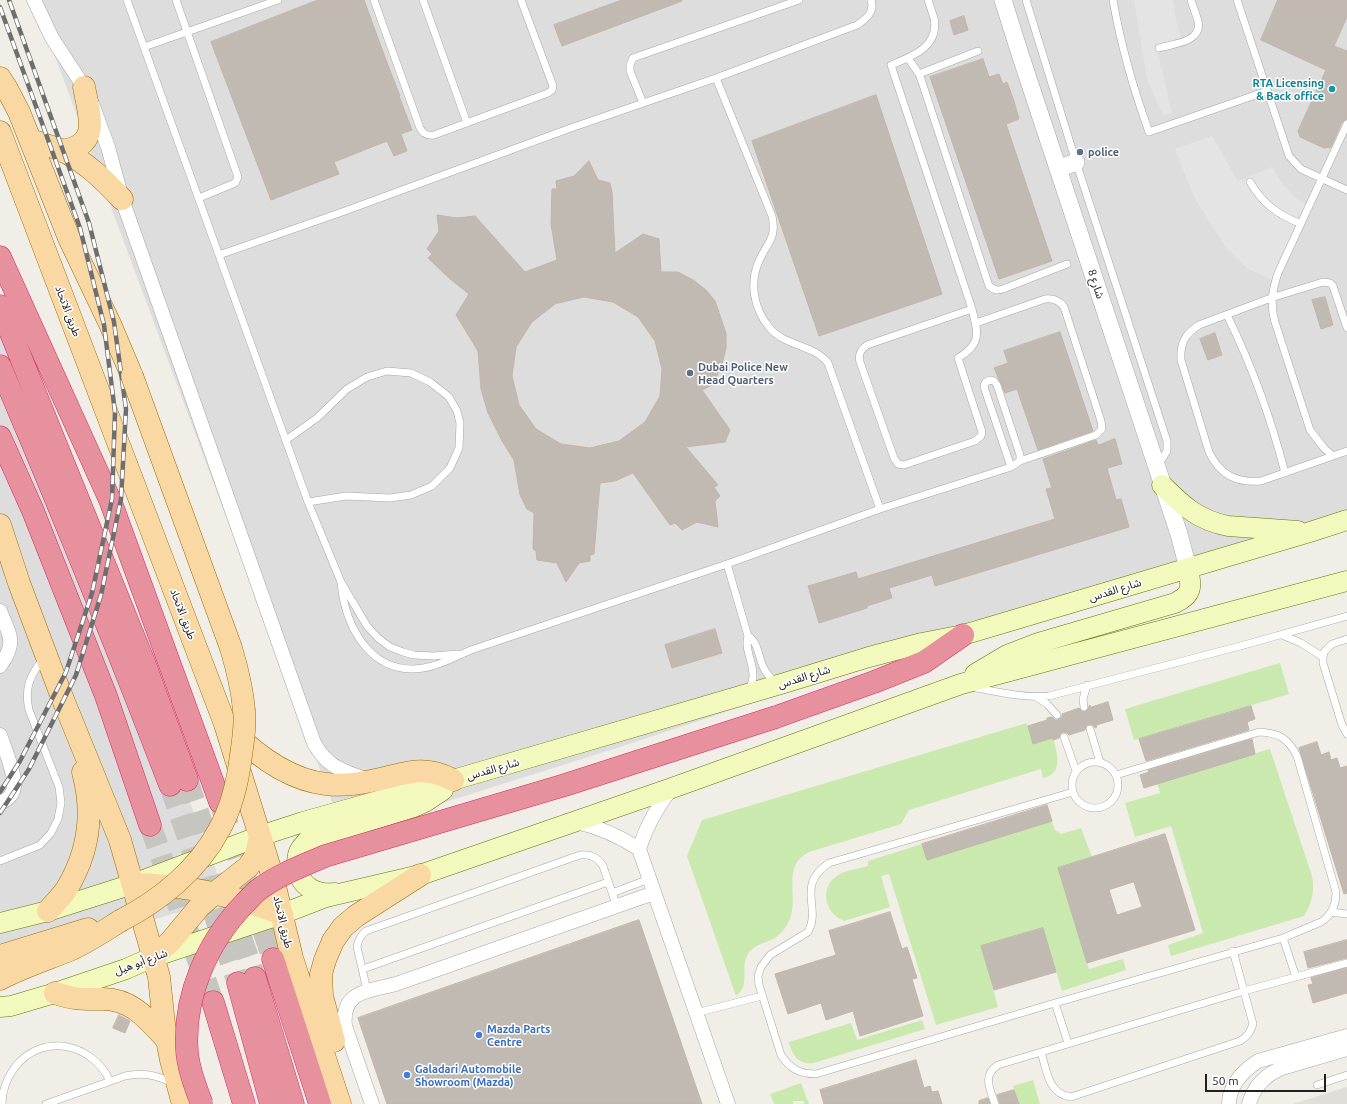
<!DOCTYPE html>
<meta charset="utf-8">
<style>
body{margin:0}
#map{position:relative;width:1347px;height:1104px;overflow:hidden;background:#f0eee7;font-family:Ubuntu,sans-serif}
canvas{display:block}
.scale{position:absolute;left:1205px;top:1074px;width:121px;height:18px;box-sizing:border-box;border:2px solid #202020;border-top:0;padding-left:5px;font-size:12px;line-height:14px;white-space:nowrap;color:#202020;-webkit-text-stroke:3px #fff;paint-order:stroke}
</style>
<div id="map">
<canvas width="1347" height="1104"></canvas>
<div class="scale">50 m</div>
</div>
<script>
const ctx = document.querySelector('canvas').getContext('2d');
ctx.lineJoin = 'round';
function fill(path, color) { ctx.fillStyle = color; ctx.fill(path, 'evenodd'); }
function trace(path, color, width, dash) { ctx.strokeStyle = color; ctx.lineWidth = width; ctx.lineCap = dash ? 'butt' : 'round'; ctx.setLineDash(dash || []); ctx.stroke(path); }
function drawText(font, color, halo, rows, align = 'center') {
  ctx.font = font + ' Ubuntu,"Noto Sans Arabic",sans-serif'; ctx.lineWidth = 3; ctx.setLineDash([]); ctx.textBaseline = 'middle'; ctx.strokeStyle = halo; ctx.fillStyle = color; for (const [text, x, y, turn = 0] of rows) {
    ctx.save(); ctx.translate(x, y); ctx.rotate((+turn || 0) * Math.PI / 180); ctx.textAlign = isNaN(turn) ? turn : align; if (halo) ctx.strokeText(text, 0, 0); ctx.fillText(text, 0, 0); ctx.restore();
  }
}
const residential = new Path2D(`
 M34,0h1313v511l-311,98 -416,138 -276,87z
 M0,307l227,592 -199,55 -28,6z`);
const airport = new Path2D(`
 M1347,1087v17h-54z`);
const grass = new Path2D(`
 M1280,663l9,31 -155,46 -9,-31z
 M1027,723l6,21 20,-6c4,15 11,36 -10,40l-2,-9 -132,41 -8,14 -92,28c-28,13 -10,44 -19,67 -3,7 -9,15 -15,19 -11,6 -22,6 -28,18 -7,14 4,28 -11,40l-49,-140 15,-36z
 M1270,749l42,127c3,15 0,27 -8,40l-133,40 -3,-11 35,-12 -32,-107 -36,11 -10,-34 35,-10 -3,-10z
 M1052,821l3,9 6,4 20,-6 11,29 -34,11 31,101 34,-10 3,11 -64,21 -19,-63 -62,18 17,61 -62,18 -47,-151 -8,2 9,31 -46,14c-20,-8 -25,-34 -6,-46 8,-5 21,-6 30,-9v-5l54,-17 5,15z
 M922,1020l3,9 -111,34c-15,2 -22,-7 -25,-21l62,-19 6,17z
 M1033,1080l7,24h-21l-6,-18z
 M801,1083l8,21h-5v-3h-11v3h-19l-4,-10z`);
const parking = new Path2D(`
 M1134,0h39l4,25 5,13 -25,12 15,63 -9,3 -16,-37z
 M1212,136l26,45 34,-14 7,12 16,18 12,8 -35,75 -25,-12 -22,-22 -31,-49 -19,-48z`);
const building = new Path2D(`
 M318,0h46l22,60 14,36h-1l13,34 -11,4 6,17 -13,5 -7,-15 -53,21 5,12 -68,26 -60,-158z
 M622,0h60v1l-120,45 -8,-21z
 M1278,0h69v17l-13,29 13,5v68l-5,3 -11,25 -7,1 -24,-11 -2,-6 28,-61 -65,-30z
 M964,16l4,14 -14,5 -4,-14z
 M983,59l6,18 10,-3 4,10 4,-2 7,19 5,18 -13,5 46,137 -53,18 -69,-202z
 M876,95l66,199 -123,42 -67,-195z
 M589,161l9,19 12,3 2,9 3,61 28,-19 16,5 2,33h17l15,8 13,10 9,11 11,32v15l-5,20 -9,17 -10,5 28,40 -5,12 -39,5 32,38 -4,2 6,9 -5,5 3,26 -21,-5 -15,8 -7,-7 -5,2 -37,-52 -18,8 -15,2 -6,71 -4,1v6l-11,2 -13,19 -9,-19 -20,-3 -1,-9 -3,-2 1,-36 -7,-4 -7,-14 -6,-35 -12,-19 -14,-28 -7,-24 -3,-38 -22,-36 13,-21 -19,-15 -22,-21 4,-4 -5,-5 12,-18 -2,-16 20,3 18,-2 50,56 32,-12 -6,-36 1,-35h5l-1,-8 18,-5zM584,297l29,5 25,15 17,24 7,28 -2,27 -15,26 -26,19 -29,7 -29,-4 -25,-15 -17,-24 -7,-29 4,-29 16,-25 23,-18z
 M1325,297l8,28 -12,4 -9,-29z
 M1060,332l33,99 -55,19 -21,-61 -12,4 -11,-25 14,-5 -4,-12z
 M1215,333l7,22 -14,5 -8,-21z
 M1115,439l7,25 -15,4 9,32 5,-1 8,28 -194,59 -3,-11 -43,13 3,10 -25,8v2l-48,15 -11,-37 48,-14 2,7 197,-60 -9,-30 6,-1 -9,-29 53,-19 2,5z
 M715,629l7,24 -50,15 -7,-23z
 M1108,702l5,18 -17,5 1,2 -2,1 -2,-3 -4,-1 -3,2 -1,4 -16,5 -2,-2 -4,-1 -3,2 -1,4 -6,2v-2l-20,6 -5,-18 19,-6v-2l5,-1 3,3h3l4,-3v-3l17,-6 3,3 3,1 3,-3 1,-3 1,-1 1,2z
 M1251,706l4,13 -8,3 2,8 -103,31 -7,-22z
 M1252,739l3,15 -111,34 -4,-13 9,-3 -1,-2z
 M1317,742l4,13 8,-3 2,8 6,-2 3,10 7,-2v127l-3,1 -45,-146z
 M1047,805l5,16 -125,39 -5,-16z
 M1165,834l30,96 -108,33 -29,-95zM1134,882l8,25 -25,8 -8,-25z
 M890,912l12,37 5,-2 10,31 -5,1 11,37 -63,20 -7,-25 -27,9 -5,-17 -33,11 -13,-40 61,-19 -7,-24z
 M639,920l63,184h-315l-29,-86z
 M1043,928l13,44 -62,18 -13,-44z
 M1347,940v18l-39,10 -4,-16z
 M1347,968v25l-34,10 -5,-18 5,-1 -2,-6z
 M119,1015l11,6 -5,12 -12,-5z
 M916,1060l8,28 6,-2 2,6 6,-1 4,13h-118l-4,-14z
 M1014,1090l5,14h-19l-3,-9z
 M988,1098l2,6h-11v-3z`);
const motorwayTunnel = new Path2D(`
 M187,780l68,198
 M170,785l68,198
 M221,805l52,154
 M150,825l63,177`);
const service = new Path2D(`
 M127,0l181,502 33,80 26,44 11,12 12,9 13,5 11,3 20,1 24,-2
 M176,0l62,177 -3,6 -36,15
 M374,0l46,128c3,6 7,8 14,7l114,-42 4,-3 1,-4 -32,-86
 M423,0l44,123
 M928,0c2,6 4,12 6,18 6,29 -23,39 -43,47l81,244c6,24 10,35 -14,49l24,74 -1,4 -6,5 -71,24 -6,-1 -4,-6 -34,-96c-2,-7 0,-12 7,-17l105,-36
 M1026,0l50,162 91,279v10l-9,14
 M1113,0c8,46 20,88 36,132l118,-41
 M1237,0l52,156 12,13 46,21
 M144,47l134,-47
 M1159,48c14,-4 44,-6 39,-27 -2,-7 -5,-14 -7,-21
 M908,58l11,16 3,8 67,204c5,4 8,5 14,3l64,-25
 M919,74l59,-23
 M716,78l56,138c5,23 -5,26 -13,45 -10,22 -5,48 10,66 16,20 44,17 59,36l52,146
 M643,103l-13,-32v-6l3,-7 166,-58
 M1250,182c13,22 27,32 51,42
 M219,255l126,-44 223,-82 148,-51 141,-53c9,-6 18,-13 14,-25
 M1227,315c25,51 44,103 58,158
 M976,323l69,-24c8,-1 14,1 19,8l37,114 1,8 -6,6 -76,26
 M1347,328l-14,-42 -3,-3 -7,-1 -52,16 -72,27c-14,9 -19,18 -18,35l28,92c11,23 27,31 52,29l86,-30
 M286,440l31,-22 30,-29 20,-12 20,-6 24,2 19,9 19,15 8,14 3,12 -1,25 -9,20 -18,18 -21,9 -21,3 -44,-2 -38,6
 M1333,456l-9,-8 -14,-18 -35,-108c-5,-18 -3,-31 3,-49l69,-149
 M727,564l21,72c-4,13 5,25 5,39 0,5 -2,11 -4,16
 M341,582c4,45 30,94 82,86 18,-2 34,-13 51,-19l253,-85 153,-55 131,-42 9,-6v-6l-23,-70 -3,-4 -4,-1 -4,2 -2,3 1,5 26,77
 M1282,635l19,8 22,14
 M748,636c15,9 7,32 28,46
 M1347,639l-15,5 -8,8 -1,5v6l19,62 5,9
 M972,687c26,5 50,11 77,9l195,-51 103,-29
 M1036,697l11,7 10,11
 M1084,707l-1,-8 4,-14
 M1090,729l10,33
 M1064,737l12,34
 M1072 785a23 23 0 1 1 46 0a23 23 0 1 1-46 0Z
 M1073,792l-244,71c-34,23 -7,44 -21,69l-38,23 -9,12 -3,9 1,9 22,70c9,14 19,19 35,19l239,-71 228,-65 38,-16c11,-7 15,-17 15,-30l-39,-136c-9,-18 -18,-23 -38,-24l-143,43
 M0,861l40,-16 11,-12 7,-14 3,-16 -2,-16 -30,-77c-5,-22 1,-35 15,-52
 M612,893l37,-14
 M1331,912l16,2
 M1283,938l13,39
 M363,969l245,-87
 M367,990l-10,-43c1,-7 3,-11 9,-16l214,-76c11,-1 17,2 23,11l14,41
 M1055,1003l13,40
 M696,1013l66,-17
 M1041,1052c6,19 7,42 30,45l169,-56c8,-5 10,-9 13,-17l-20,-73
 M1317,1085l30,-10
 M2,1104c0,-14 5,-26 13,-37 28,-35 77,-24 95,14
 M46,1104l79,-28c18,-4 31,-1 48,7
 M995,1104c-5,-15 -13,-29 3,-39l246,-74 103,-28`);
const minor = new Path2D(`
 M34,0l18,38 32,49 8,17 16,43 14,52 192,544c14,25 28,27 53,37
 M0,611c10,25 17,31 0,55
 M0,735c4,12 16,40 14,52 -1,8 -7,13 -14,16
 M576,822c23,5 43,14 63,27l89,255
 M639,849c7,-22 18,-42 32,-60
 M372,1104l-27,-78c-4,-36 25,-35 51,-42l258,-91
 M1229,1104c0,-19 14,-33 29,-43l89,-25
 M1249,1104c5,-18 16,-29 33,-36l65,-19`);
const tertiary = new Path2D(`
 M1003,0l18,57 158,477 9,34
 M1058,169l18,-7`);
const secondary = new Path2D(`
 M1162,485c21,21 36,35 66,41l70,5
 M975,674l32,-19 31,-12 137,-40c19,-9 16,-17 13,-35
 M335,893c-19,2 -36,-6 -38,-28 0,-5 0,-10 3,-15 2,-4 6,-7 8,-10l106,-33 11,-5 18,-12
 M0,923l48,-12 85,-27 127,-48 43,-14 150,-42 328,-96 88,-27 53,-14 41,-8 347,-103 37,-12
 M0,1007l11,-1 44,-13 71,-24 27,-12 129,-43 44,-17 94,-22 252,-87 289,-104 386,-103`);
const primary = new Path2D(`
 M0,78l7,11 12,23 50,126 41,86 22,52
 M0,132l225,592 48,154 19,80 48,146
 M31,140c10,4 20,6 30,10 24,11 43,30 61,49
 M61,151c41,-5 28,-36 23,-64
 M0,525l19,58 41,109 60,148 39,137 5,47 7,36 12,44
 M230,729c26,26 59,51 96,55 15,2 31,0 45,-3 33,-6 50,-18 82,-1
 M133,884c54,1 99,11 149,30
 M48,911c6,-7 13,-14 18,-21 23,-37 28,-77 17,-118
 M0,956l88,-27
 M153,957l17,-15 30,-36 15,-13 33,-26 8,-11 4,-20
 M0,979c23,-12 48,-20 72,-30 17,-8 32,-18 48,-28
 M55,993c20,7 28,6 48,6 30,0 46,22 65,42
 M334,1041l-12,-45 -1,-22 4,-14 8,-19 10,-14 13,-11 64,-41`);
const motorway = new Path2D(`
 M0,257l110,243 110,302
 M0,306l144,356 43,118
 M0,366c59,139 116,278 170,419
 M0,437l33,74 73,185 44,129
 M776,717l98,-35 50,-20 39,-27
 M273,959l47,145
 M255,978l38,126
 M238,983l33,121
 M213,1002l31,102`);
const rail = new Path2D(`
 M0,7l80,221 24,97 11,87 -3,87 -20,94 -26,79 -46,89 -20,31
 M0,813l29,-44 47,-94 25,-80 20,-96 5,-90 -12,-87 -25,-99 -80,-223`);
const primaryBridge = new Path2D(`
 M120,921c39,-20 78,-51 99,-91 13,-23 19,-49 22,-75 2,-14 5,-31 3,-45 -2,-22 -7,-42 -13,-62l-99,-272`);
const motorwayBridge = new Path2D(`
 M202,1104c-6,-15 -14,-37 -15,-53 -4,-54 20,-109 58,-148 4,-4 8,-9 13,-13 20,-15 44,-24 67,-34l240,-71 211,-68`);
const markers = [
 [1332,89,4,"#0f9aa8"],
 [1080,152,4,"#5c6f8a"],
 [690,373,4,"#5c6f8a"],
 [479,1035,4,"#3f7fe0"],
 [407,1075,4,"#3f7fe0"]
];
const cultureNames = [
 ["RTA Licensing",1324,83],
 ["& Back office",1324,96]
];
const serviceNames = [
 ["police",1088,152],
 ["Dubai Police New",698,367],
 ["Head Quarters",698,380]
];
const streetNames = [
 ["شارع 8",1096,284,72],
 ["طريق الاتحاد",68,311,69],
 ["شارع القدس",1115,590,-17],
 ["طريق الاتحاد",183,614,69],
 ["شارع القدس",804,677,-17],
 ["شارع القدس",493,769,-16],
 ["طريق الاتحاد",283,922,77],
 ["شارع أبو هيل",141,962,-20]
];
const shopNames = [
 ["Mazda Parts",487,1029],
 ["Centre",487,1042],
 ["Galadari Automobile",415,1069],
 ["Showroom (Mazda)",415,1082]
];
fill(residential, '#dedddd');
fill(airport, '#dfded8');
fill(grass, '#c9e9ae');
fill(parking, '#e4e4e4');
fill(building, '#c1bab3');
trace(building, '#c2b5a9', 1);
trace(motorwayTunnel, '#c6c5bf', 22, [22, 11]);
trace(service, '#a7a7a7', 8);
trace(minor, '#a7a7a7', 15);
trace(tertiary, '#a7a7a7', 18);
trace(secondary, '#667707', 21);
trace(primary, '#996e03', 23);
trace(motorway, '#d82b5e', 23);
trace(service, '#fff', 7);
trace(minor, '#fff', 14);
trace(tertiary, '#fff', 17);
trace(secondary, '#f3f8bd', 20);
trace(primary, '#fad8a3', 22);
trace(motorway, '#e6919d', 22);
trace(rail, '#6e6e6e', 4.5);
trace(rail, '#fff', 3, [9]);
trace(primaryBridge, '#996e03', 23, []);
trace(motorwayBridge, '#d82b5e', 23, []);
trace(primaryBridge, '#fad8a3', 22);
trace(motorwayBridge, '#e6919d', 22);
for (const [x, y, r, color] of markers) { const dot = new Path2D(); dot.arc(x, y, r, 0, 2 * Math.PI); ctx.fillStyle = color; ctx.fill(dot); trace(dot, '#fff', 1.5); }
drawText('bold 11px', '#0d838f', '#fff', cultureNames, 'right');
drawText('bold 11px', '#4e5e75', '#fff', serviceNames, 'left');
drawText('11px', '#202020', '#fff', streetNames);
drawText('bold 11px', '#366cbe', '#fff', shopNames, 'left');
</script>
